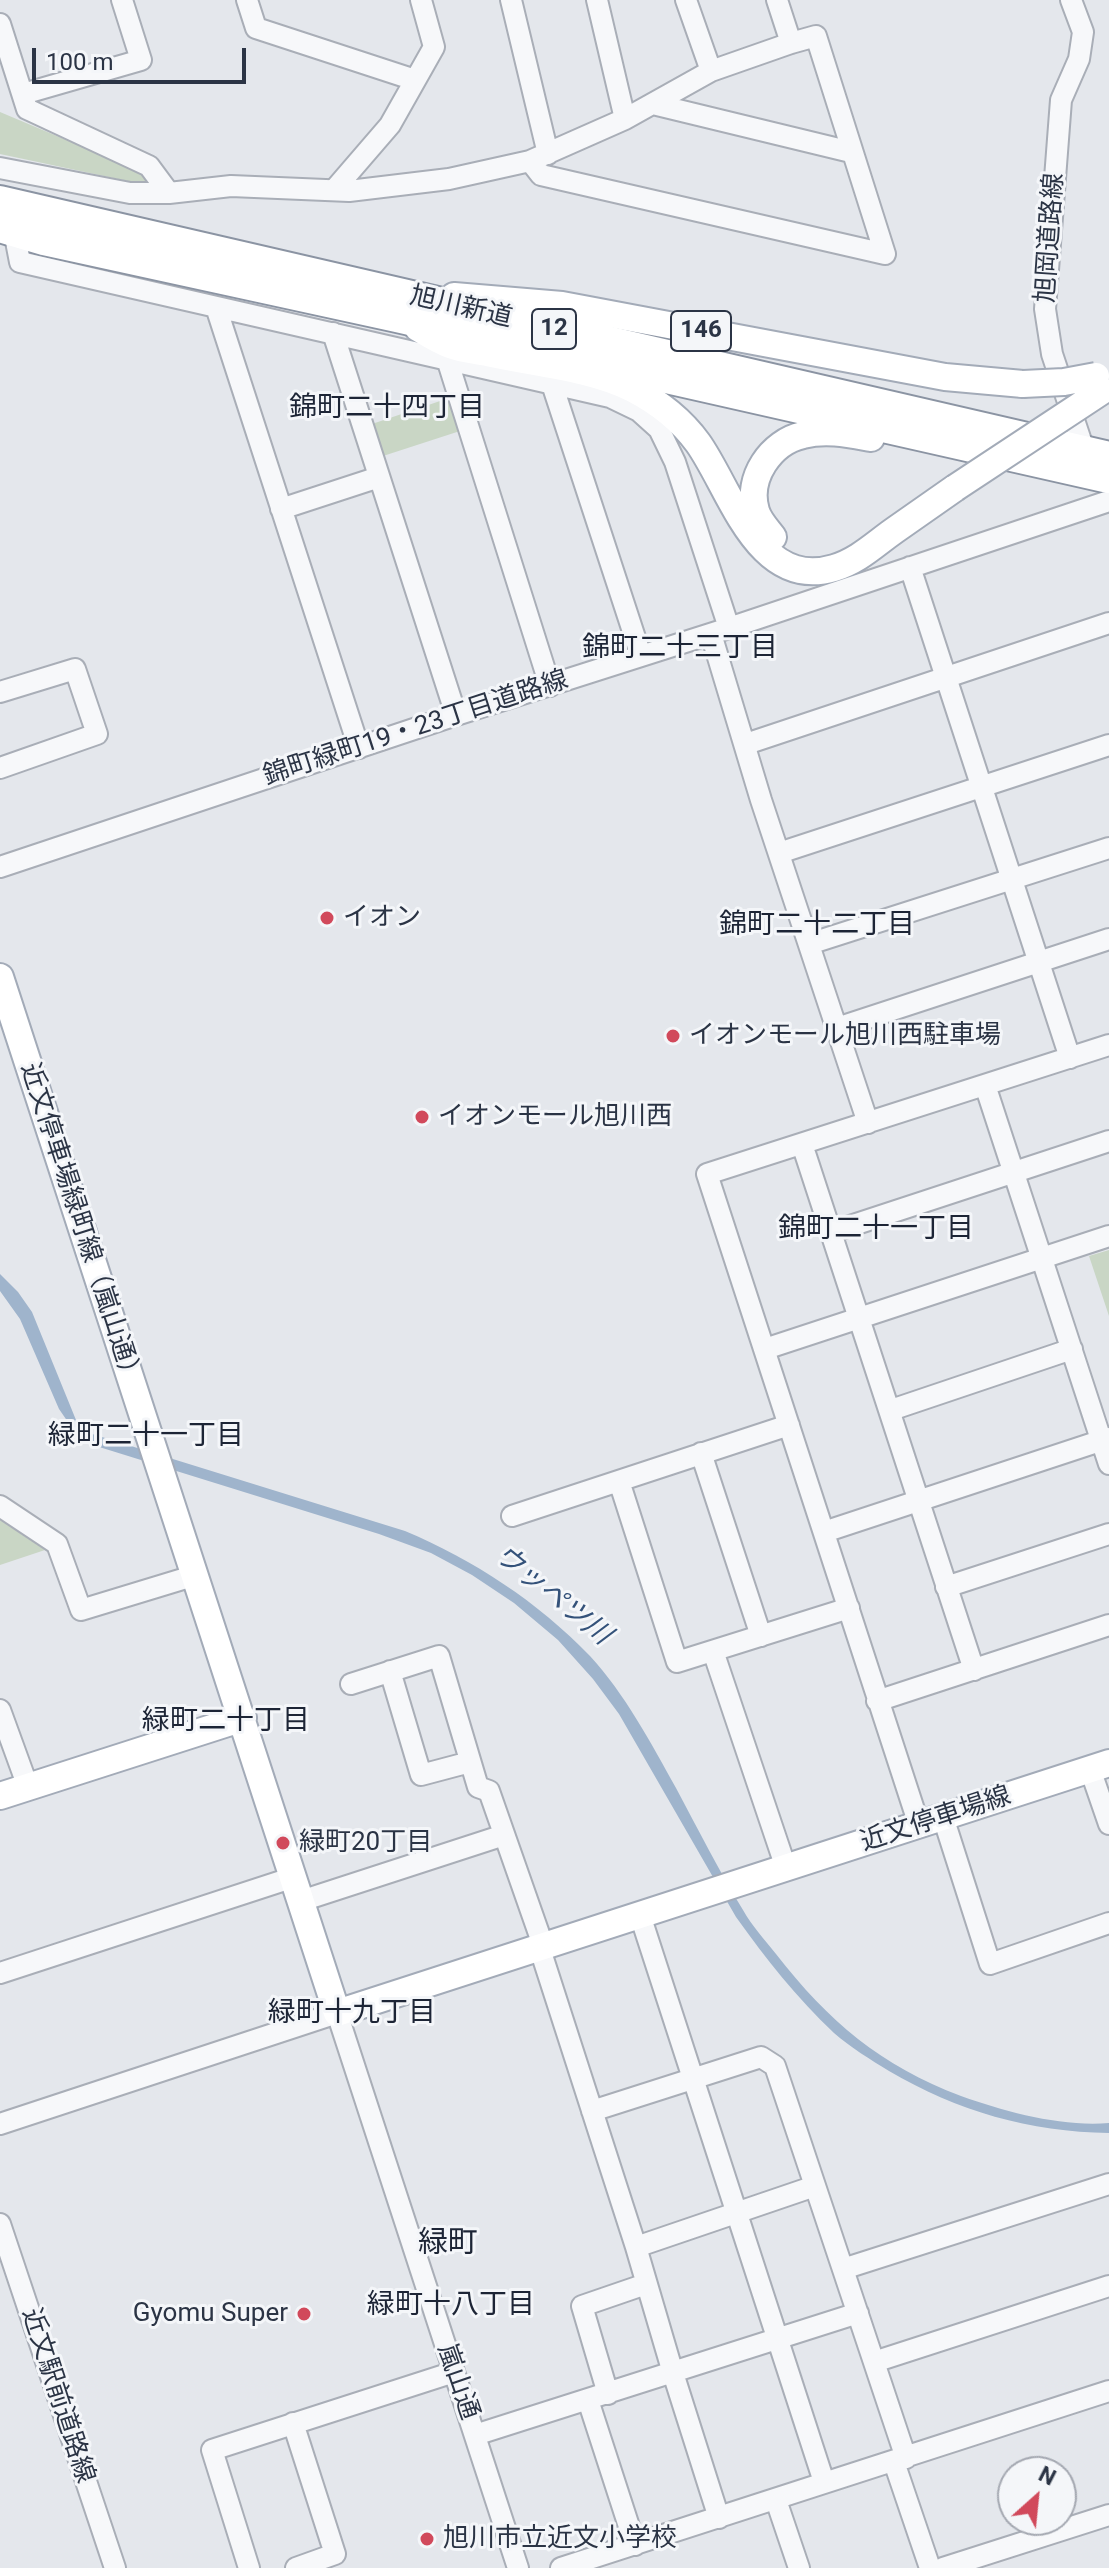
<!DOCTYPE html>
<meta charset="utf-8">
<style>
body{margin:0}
#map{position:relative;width:1109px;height:2568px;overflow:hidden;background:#e4e7ec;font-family:Roboto,sans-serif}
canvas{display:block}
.north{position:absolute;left:997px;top:2456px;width:80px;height:80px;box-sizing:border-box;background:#f4f6f9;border:2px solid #a4a8b1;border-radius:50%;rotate:27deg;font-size:22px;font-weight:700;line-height:32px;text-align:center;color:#2b3445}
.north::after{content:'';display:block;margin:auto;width:28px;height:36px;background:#d1495b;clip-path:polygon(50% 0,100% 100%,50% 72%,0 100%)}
.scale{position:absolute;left:32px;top:48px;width:214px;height:36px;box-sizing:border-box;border:4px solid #2b3445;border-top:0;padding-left:10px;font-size:24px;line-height:28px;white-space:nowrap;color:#2b3445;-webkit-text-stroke:6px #f4f6f9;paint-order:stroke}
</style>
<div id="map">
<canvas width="1109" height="2568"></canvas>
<div class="north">N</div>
<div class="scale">100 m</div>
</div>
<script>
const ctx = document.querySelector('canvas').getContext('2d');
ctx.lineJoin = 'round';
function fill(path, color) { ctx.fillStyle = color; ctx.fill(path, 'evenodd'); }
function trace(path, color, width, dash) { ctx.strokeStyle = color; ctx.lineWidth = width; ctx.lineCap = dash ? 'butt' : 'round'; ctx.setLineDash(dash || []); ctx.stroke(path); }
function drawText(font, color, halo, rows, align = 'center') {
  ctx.font = font + ' Roboto,"Noto Sans JP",sans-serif'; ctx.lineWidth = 6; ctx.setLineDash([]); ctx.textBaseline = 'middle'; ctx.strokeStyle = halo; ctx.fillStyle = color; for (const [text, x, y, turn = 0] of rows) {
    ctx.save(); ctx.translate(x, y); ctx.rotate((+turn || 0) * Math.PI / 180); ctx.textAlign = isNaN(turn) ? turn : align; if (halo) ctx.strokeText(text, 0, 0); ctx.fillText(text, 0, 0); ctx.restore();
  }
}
const green = new Path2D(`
 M0,112l135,57 15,12 -13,2 -137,-29z
 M449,398l11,33 -80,26 -11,-32z
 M1109,1250v66l-20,-60z
 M0,1520l45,30 -45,15z`);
const water = new Path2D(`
 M0,1274l18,18 14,20 44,108 13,13 316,98c69,29 133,71 185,125 35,38 61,87 86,132 22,41 43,83 67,122 9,16 22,30 33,44 52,67 105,112 185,142 45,16 100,31 148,27v10c-79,-1 -152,-22 -220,-62 -18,-11 -39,-24 -55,-38 -37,-35 -68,-74 -98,-116l-117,-203 -26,-35 -35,-39 -44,-37 -42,-28 -41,-22 -52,-19 -283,-88 -17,-8 -20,-29 -39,-90 -20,-28z`);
const minor = new Path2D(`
 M247,0l9,28 159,52
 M511,0l37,154
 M597,0l28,119
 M686,0l25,71
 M777,0l14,43
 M1071,0l12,32 -4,27 -18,41 -16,209 7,45 35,105
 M0,24l27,85 122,57 20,27
 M23,94l118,-34 -19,-60
 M653,104l198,48
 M530,161l11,14 344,79
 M0,168l130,25h39l62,-7 118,5 100,-12 81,-18 95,-42 86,-48 80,-28 25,-7 69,218
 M334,190l56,-65 44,-78 -13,-47
 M14,231l6,31 590,135 29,14 20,18 16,33 54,166
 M216,307l143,441
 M333,333l123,382
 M447,359l103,327
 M552,384l89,272
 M281,509l98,-32
 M910,567l160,491
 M711,634l50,166 107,323
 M0,692l75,-23 22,65 -97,34
 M746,744l363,-121
 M779,853l330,-108
 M0,867l456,-152 273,-87 377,-126
 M809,944l300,-96
 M837,1028l272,-89
 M985,1085l124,379
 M802,1144l172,526
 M832,1232l277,-91
 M765,1349l344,-113
 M891,1410l181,-61
 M701,1453l60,183
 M619,1481l58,181 172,-54
 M0,1506l57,38 24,66 115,-35
 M512,1516l277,-91
 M824,1532l285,-94
 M946,1587l163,-53
 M713,1651l73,217
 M390,1671l31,104 49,-13
 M351,1684l88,-28 39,131 11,4 55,157
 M877,1701l232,-76
 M0,1710l28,77
 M1090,1769l19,55
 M943,1817l47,147 119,-41
 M919,1825l-212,-651 402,-129
 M301,1901l203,-66
 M640,1915l184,567
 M540,1949l96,298 37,126 46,145
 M0,1973l294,-96
 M592,2111l169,-54 14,9 131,392
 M0,2124l337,-111 181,555
 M0,2224l115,344
 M636,2247l179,-61
 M843,2269l266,-85
 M874,2362l235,-76
 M608,2394l-26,-88 64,-22
 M588,2400l47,145
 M293,2423l42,131 -39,14
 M475,2435l383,-122
 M894,2462l36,106
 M776,2500l23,68
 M249,2568l-37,-118 242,-78
 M561,2568l548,-177
 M943,2568l166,-53`);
const major = new Path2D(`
 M454,296l108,9 383,72 78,7
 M418,328c10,6 21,13 32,17 13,5 28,6 42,9 46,10 99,14 141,35 25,13 49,32 65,54 33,46 59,148 136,125 24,-7 41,-24 61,-38 20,-14 40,-28 60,-42
 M773,537c-6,-8 -14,-16 -17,-26 -10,-33 15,-69 47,-76 23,-6 46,-1 68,3
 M0,977l337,1036 772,-250
 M0,1796l243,-78`);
const highway = new Path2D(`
 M0,201l1109,256
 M0,227l44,13 353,77 712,161`);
const majorBridge = new Path2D(`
 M1023,384l41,-2 32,-6
 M955,488l147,-97`);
const markers = [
 [327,918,8,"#d1495b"],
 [673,1036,8,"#d1495b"],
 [422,1117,8,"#d1495b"],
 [283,1843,8,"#d1495b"],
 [304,2314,8,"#d1495b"],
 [427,2539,8,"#d1495b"]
];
const shields = [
 [554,329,44],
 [701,331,60]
];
const shieldNames = [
 ["12",554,329],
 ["146",701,331]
];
const streetNames = [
 ["旭岡道路線",1051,238,-86],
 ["旭川新道",461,308,13],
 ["錦町緑町19・23丁目道路線",416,729,-18],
 ["近文停車場緑町線（嵐山通）",80,1225,72],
 ["近文停車場線",936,1820,-18],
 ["嵐山通",457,2382,71],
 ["近文駅前道路線",57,2396,72]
];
const poiNames = [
 ["イオン",343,918],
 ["イオンモール旭川西駐車場",689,1036],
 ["イオンモール旭川西",438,1117],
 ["緑町20丁目",299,1843],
 ["Gyomu Super",288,2314,"right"],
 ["旭川市立近文小学校",443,2539]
];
const neighbourhoodNames = [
 ["錦町二十四丁目",387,409],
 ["錦町二十三丁目",680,649],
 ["錦町二十二丁目",817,926],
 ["錦町二十一丁目",876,1230],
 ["緑町二十一丁目",146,1437],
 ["緑町二十丁目",226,1722],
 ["緑町十九丁目",352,2014],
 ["緑町十八丁目",451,2306]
];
const waterNames = [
 ["ウッペツ川",552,1596,39]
];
const quarterNames = [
 ["緑町",448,2244]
];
fill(green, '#c9d6c5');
fill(water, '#9fb4cc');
trace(minor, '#a9aeb7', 24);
trace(major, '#a3abb8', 30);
trace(highway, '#8b94a3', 34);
trace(minor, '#f7f8fa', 20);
trace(major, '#fff', 26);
trace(highway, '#fff', 30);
trace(majorBridge, '#a3abb8', 30, []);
trace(majorBridge, '#fff', 26);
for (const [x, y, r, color] of markers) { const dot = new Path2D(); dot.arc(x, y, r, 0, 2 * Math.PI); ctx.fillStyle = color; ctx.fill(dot); trace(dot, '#f4f6f9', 3); }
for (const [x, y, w] of shields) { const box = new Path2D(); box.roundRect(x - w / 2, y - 20, w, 40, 6); ctx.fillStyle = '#f4f6f9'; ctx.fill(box); trace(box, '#2b3445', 2); }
drawText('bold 24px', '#2b3445', null, shieldNames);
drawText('26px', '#2b3445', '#f4f6f9', streetNames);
drawText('26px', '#2b3445', '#f4f6f9', poiNames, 'left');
drawText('28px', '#1d2536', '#f4f6f9', neighbourhoodNames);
drawText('italic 28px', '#34527a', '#f4f6f9', waterNames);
drawText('30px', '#1d2536', '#f4f6f9', quarterNames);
</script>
